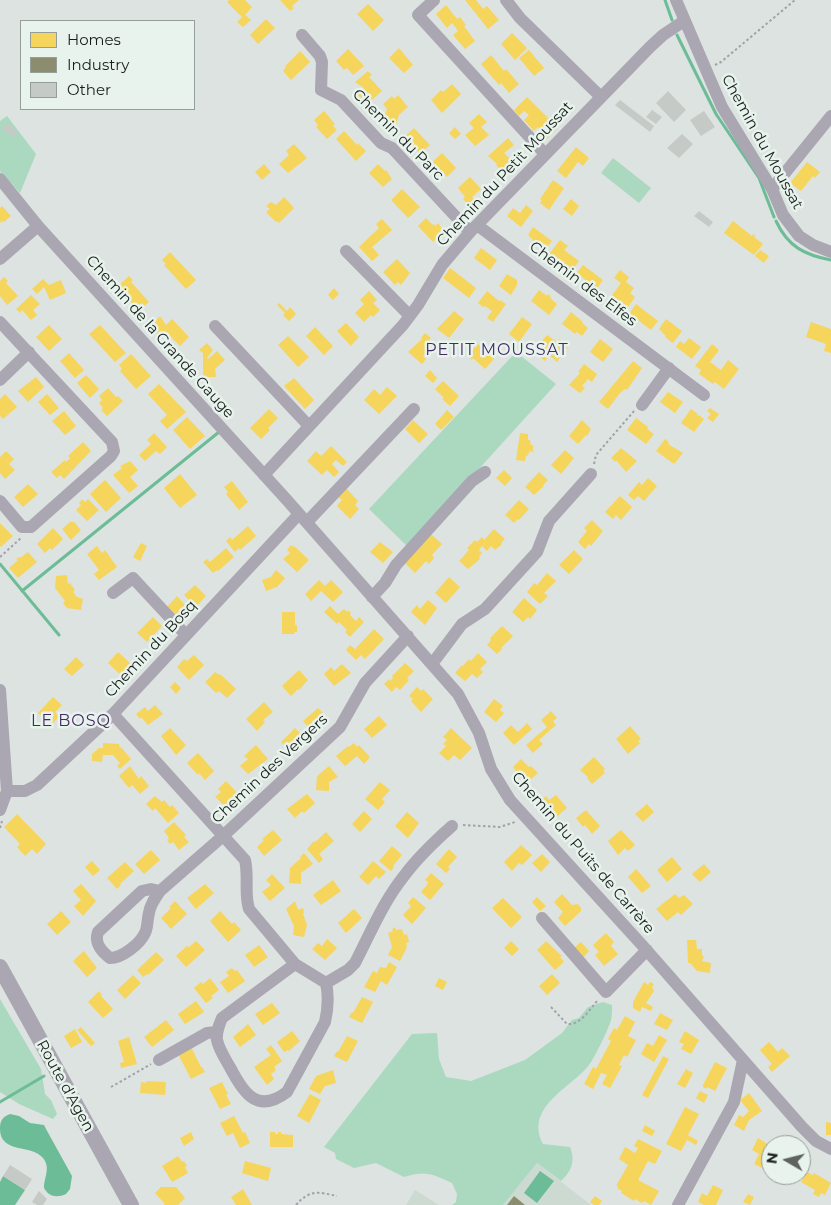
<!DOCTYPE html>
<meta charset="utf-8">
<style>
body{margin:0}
#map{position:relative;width:831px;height:1205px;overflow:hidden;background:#dde3e0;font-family:Montserrat,sans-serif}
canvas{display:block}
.legend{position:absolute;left:20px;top:20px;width:175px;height:90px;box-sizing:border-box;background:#e7f3ec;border:1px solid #959e98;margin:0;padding:6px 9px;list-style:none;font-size:15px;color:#191e1b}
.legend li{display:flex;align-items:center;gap:10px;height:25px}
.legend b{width:25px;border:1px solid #959e98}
.north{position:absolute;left:761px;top:1135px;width:50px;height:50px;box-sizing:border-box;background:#e7f3ec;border:1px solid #959e98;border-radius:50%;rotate:278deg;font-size:14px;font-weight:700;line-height:20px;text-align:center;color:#191e1b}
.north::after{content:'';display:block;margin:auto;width:18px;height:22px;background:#5e6360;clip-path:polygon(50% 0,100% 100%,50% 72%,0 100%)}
</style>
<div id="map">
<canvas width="831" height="1205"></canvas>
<ul class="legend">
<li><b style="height:14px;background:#f6d55c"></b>Homes</li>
<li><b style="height:14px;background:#8c8c6e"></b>Industry</li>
<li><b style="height:14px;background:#c5cac7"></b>Other</li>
</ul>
<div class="north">N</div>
</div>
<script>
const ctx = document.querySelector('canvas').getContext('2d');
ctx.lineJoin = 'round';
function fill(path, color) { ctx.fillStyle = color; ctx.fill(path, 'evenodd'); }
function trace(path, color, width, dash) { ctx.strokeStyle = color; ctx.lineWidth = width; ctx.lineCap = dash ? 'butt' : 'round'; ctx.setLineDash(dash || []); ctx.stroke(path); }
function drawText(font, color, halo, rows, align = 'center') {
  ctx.font = font + ' Montserrat,sans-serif'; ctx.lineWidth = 5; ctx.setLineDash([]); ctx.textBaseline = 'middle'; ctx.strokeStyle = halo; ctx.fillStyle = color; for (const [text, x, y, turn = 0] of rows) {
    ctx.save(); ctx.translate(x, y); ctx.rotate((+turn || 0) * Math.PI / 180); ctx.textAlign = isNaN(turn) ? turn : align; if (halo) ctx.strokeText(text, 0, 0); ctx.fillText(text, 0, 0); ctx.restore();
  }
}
const built = new Path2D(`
 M537,1163l54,42h-88z
 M415,1190l24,15h-33z`);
const green = new Path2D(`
 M7,116l29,38 -16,39 -20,-22v-50z
 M613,158l38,30 -12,15 -38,-30z
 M516,352l40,32 -148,163 -39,-38z
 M0,999l41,70 4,25 6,6 6,14 -4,5 -34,-15 -19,-12z
 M603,1002l9,3c0,5 0,11 -1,15 -2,8 -17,39 -22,45 -18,23 -65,42 -46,79l27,3c6,14 1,25 -9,34l-24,-18 -34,42h-51l4,-3 1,-8 -5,-11c-20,-9 -26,-13 -48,-6l-28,-14 -22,5 -18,-9 -1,-6 -11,-6 88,-113 25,-1 2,26 7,18 25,4 54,-21 37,-27 10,-13 7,-2 9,-11z`);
const water = new Path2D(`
 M10,1114l9,2 11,7 14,2 2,4 26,47 -2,13 -4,5c-9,4 -17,3 -22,-6 0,-11 7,-20 -1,-30 -11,-14 -43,-4 -43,-29 0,-8 2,-12 10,-15z
 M540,1171l14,10 -17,22 -13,-10z
 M3,1176l22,14 -10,15h-15v-23z`);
const homes = new Path2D(`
 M229,0h16l7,7 -7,8 6,5 -8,7 -6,-5 5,-5 -15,-15z
 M280,0h19l-7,6 2,2 -4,3z
 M465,0h11l7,9 4,-3 12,14 -11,9z
 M368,4l16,16 -11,11 -16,-17z
 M446,5l11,14 3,-2 6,8 -2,1 11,15 -10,8 -12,-14 5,-4 -2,-3 -4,-5 -5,5 -11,-14z
 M266,19l9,9 -17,16 -8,-9z
 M512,33l15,15 -12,12 -14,-16z
 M399,48l14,17 -9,8 -15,-15z
 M348,49l16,17 -11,9 -6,-7 -3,2 -8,-9z
 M529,50l15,18 -10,8 -15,-18z
 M300,51l10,11 -19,18 -8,-9 3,-4 -1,-1z
 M491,55l13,16 2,-2 13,15 -10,9 -8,-10 -2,2 -18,-21z
 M368,71l4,4 -3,2 13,14 -16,14 -9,-11 7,-6 -9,-6z
 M452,84l9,10 -19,19 -11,-13 10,-10 2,2z
 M398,95l10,12 -9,8 -4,13 -13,-4 5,-15 -4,-5 9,-8 2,3z
 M527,97l31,31 -13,13 -6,-6 4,-3 -5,-5 -4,4 -10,-11 5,-5 -5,-4 -5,5 -5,-6z
 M324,111l11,13 -2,2 4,4 -10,9 -11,-12 2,-2 -4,-5z
 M479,114l8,8 -6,5 8,8 -14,11 -10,-11 9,-7 -5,-5z
 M455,127l6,7 -6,5 -6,-6z
 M414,128l16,17 -10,9 -17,-16z
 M344,131l13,14 1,-2 8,8 -10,10 -20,-22z
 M508,138l6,7 -10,8 12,11 -11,11 -9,-10 1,-1 -9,-8z
 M294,144l13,14 -19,15 -9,-9 10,-9 -3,-4z
 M576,147l13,11 -6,8 -5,-4 -12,16 -9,-7z
 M442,153l14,15 -9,9 -5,-6 -2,1 -9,-9z
 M807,162l13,10 -5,6 -2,-2 -12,15 -11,-8z
 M264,164l7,8 -9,8 -7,-8z
 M378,164l7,7 1,-1 6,9 -9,8 -14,-14z
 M470,177l11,12 -9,8 2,2 -5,6 -6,-6 2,-2 -7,-9z
 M553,180l11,8 -15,22 -9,-7 2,-3 -2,-1z
 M402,189l18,18 -12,11 -17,-18z
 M284,197l10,11 -15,15 -2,-2 -1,1 -10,-10 4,-3 -4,-3 5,-4 5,3z
 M571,199l8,7 -7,10 -9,-7z
 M526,205l7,6 -12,16 -14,-11 6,-8 7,5z
 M2,206l9,10 -7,6 -2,-1 -2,2v-15z
 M426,218l7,7 1,-1 1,2 3,-3 6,8 -11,11 -15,-16z
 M382,219l10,11 -20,17 7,8 -7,6 -13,-14 20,-19 -3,-4z
 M733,221l19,15 1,-2 3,2 -2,1 9,7 -9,11 -30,-22z
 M533,227l19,14 -8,10 -12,-9 1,-2 -5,-5z
 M560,240l8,6 -4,4 15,11 -8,11 -8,-6 2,-3 -7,-5 -1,2 -8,-6z
 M481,248l16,12 -7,10 -16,-12z
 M760,250l9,6 -5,7 -9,-7z
 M170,252l26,28 -10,9 -22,-24 2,-1 -4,-4z
 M397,259l13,14 -9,12 -3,-3 -3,3 -12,-13z
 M583,265l20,15 -7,10 -15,-14 -2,2 -4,-3z
 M450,268l26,20 -7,10 -26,-20z
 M620,270l9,7 -3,5 8,6 -4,5 5,4 -9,13 -16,-12 11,-15 -7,-5z
 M507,274l10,6v5l-6,10 -12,-9z
 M129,276l4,4 -2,2 18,20 -10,9 -8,-9 -2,1 -2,-3 1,-1 -7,-8 -1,1 -4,-4z
 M4,277l4,4 -2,2 12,13 -11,9 -7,-9v-15z
 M43,279l6,6 12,-5 5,13 -16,7 -6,-13 -7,7 -5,-5z
 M334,288l5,6 -6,6 -5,-5z
 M539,290l8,6 1,-2 3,3 -1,1 7,6 -8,11 -18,-14z
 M369,291l8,9 -4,3 7,7 -7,7 -2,-2 -7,7 -9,-9 9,-9 -4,-4z
 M487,291l12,10 1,-1 6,4 -13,18 -6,-4 5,-7 -7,-5 -2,1 -5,-4z
 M31,295l9,9 -7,6 4,5 -6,5 -9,-10 -2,3 -4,-4z
 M279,303l8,8 3,-4 6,7 -7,7 -6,-6 2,-2 -8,-8z
 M636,304l22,17 -7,9 -17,-13 -1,2 -5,-4z
 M454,311l10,8 -15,19 -12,-9z
 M571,312l12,10 -1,1 6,5 -6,8 -5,-4 -2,2 -13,-10z
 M160,316l6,9 6,-6 17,18 -9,9 -9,-9 -3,3 -8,-9 -3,3 -7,-8z
 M522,317l10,7 -13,18 -10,-8z
 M666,319l16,12 -9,12 -8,-6 1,-1 -7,-7z
 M811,322l20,7v24l-7,-2 2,-7 -20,-7z
 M346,323l13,14 -8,9 -14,-15z
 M49,325l13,14 -13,12 -13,-14z
 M100,325l26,28 -11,9 -26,-28z
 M315,327l18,19 -9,9 -18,-19z
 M425,333l6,5 -2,2 4,3v3l-10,10 3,3 -4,5 -14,-12 14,-13 -1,-1z
 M547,335l10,7 2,-3 9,8 -11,15 -8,-7 -4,6 -8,-6 10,-11 -5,-3z
 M288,336l21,21 -11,10 -20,-22z
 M689,338l12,9 -9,12 -16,-12 4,-6 4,3z
 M600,339l13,10 -10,13 -13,-10z
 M207,343l6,7 -6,8 1,1 9,-8 8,9 -10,9 1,8h-13v-24l-4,-3z
 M478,344l16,15 -9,10 -12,-11 -1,2 -5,-5z
 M712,344l7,6 -9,12 11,8 7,-10 11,9 -15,20 -9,-7 -2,2 -14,-10 2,-4 -6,-4z
 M69,353l15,17 -9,8 -15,-17z
 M131,354l20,22 -15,13 -16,-18 2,-2 -3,-4z
 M633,361l9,7 -15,22 -2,-1 -5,4 -12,16 -9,-7z
 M584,364l13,10 -5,8 -4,-3 -6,7 3,2 -5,5 -11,-8 11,-12 -2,-1z
 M430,370l7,8 -4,5 -8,-7z
 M86,375l13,14 -9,9 -13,-15z
 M36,377l8,10 -16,15 -10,-11z
 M294,378l20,22 -9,9 -21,-23z
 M443,381l16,15 -9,10 -8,-7 2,-1 -9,-9z
 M159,384l27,28 -19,17 -7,-8 7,-6 -19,-21z
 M387,387l10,9 -18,18 -15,-14 10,-11 6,6z
 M108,388l8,9 2,-1 5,5 -16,15 -6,-6 2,-2 -4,-5 3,-3 -3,-4z
 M668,392l15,10 -8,11 -15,-11z
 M5,394l12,13 -14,12 -3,-3v-17z
 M47,394l12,14 -9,7 -12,-13z
 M710,408l9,6 -6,8 -6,-4 4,-4 -4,-3z
 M269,409l9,9 -10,10 2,2 -9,9 -11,-11z
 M691,409l7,5 -1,1 1,1 1,-1 5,4 -10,13 -13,-9z
 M447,410l7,7 -13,13 -6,-6z
 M64,411l12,15 -11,9 -13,-14z
 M187,417l18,19 -15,13 -17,-19z
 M636,418l12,9 -1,2 7,5 -8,10 -19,-14z
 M413,420l15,14 -9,9 -14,-14z
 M582,420l9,9 -4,7 -1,-1 -8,9 -9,-8z
 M154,433l13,14 -7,7 -4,-3 -11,10 -6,-6 12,-11 -4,-4z
 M520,433l8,1v6h2l1,5h2v7l-3,-1 -3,5h-1l-1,5 -9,-1z
 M665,439l4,3 -1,2 15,9 -9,11 -18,-13z
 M83,442l8,9 -27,28 -4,-4 -3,3 -6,-6 14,-12 1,2 4,-4 -2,-2z
 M331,446l16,16 -4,4 -7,-6 -4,4 7,8 -5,5 -7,-7 -5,5 -15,-14 9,-10 5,5z
 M621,448l16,13 -11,11 -10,-12 -1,2 -4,-4z
 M565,450l9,8 -13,16 -10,-9z
 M6,451l8,8 -5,5 6,6 -10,9 -5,-6v-16z
 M130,461l8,9 -8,7 8,9 -9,7 -16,-18 9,-7 -2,-2z
 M504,470l8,8 -7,8 -9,-8z
 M539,472l9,8 -5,5 1,1 -10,9 -9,-8z
 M180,474l17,21 -17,13 -16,-20z
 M648,478l9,8 -13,15 -6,-5 -4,4 -6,-5 11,-13 3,3z
 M105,480l16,18 -15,14 -16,-18z
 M232,481l16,21 -9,8 -13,-16 2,-2 -4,-5z
 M28,484l10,10 -15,13 -9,-10z
 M346,488l12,13 -3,4 4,4 -9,10 -13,-13 5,-6 -4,-3z
 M620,496l12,11 -11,13 -5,-5 -3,4 -8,-7z
 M82,499l3,3 3,-3 11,11 -12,11 -11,-11 5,-5 -2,-2z
 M519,500l10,9 -10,11 -1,-1 -4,4 -9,-8z
 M592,520l11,11 -12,15 -2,-2 -4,5 -7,-7 9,-11 -3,-3z
 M70,522h4l7,8 -10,10 -9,-11z
 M0,523l13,13 -12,11 -1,-1z
 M248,526l8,10 -16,14 -1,-2 -4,4 -9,-11 4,-4 2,3z
 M53,528l10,11 -11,11 -2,-2 -5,5 -8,-9z
 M494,529l11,10 -4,4 1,1 -7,6 -4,-4 -4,5 -5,-5 -3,4 3,3 -3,4 1,2 -12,10 -9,-8 10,-11 -2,-2 8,-8 2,2 5,-5 2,3z
 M431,534l11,10 -10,11 2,3 -5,6 -3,-3 -11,12 -10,-10z
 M380,542l13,10 -10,11 -13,-11z
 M141,543l6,3 -7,15 -7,-4z
 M291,545l2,2 1,-1 15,14 -12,12 -14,-13 7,-6 -3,-3z
 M97,546l5,7 3,-3 12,17 -18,13 -5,-6 5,-4 -12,-16z
 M226,548l8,9 -16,14 -1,-1 -4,3 -10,-11 4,-3 3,3z
 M574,550l9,9 -14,15 -10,-9z
 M28,552l9,10 -19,16 -9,-10 9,-8 -2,-1 3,-2 1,1z
 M276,570l9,8 -8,9 -11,4 -4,-11 9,-3z
 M547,573l9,8 -12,12 4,3 -8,8 -13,-12 7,-9 3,2z
 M67,575l1,9 2,-1 5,7 -2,2 4,5 6,2 -2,11 -14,-2 -4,-5 2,-2 -10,-13 1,-12z
 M449,577l11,10 -14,16 -11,-10z
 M319,580l6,6 6,-6 12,12 -10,10 -12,-11 -10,10 -6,-7z
 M195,585l11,11 -10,11 -12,-12z
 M177,596l14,16 -10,11 -15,-15z
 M524,598l13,12 -7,9 -2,-2 -5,5 -11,-10z
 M428,600l9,8 -12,17 -14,-13 6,-7 3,4z
 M330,606l8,8 6,-5 3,3 1,-2 3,3 -1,2 6,6 3,-4 5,5 -14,15 -5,-5 2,-2 -8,-8 -2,2 -13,-12z
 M282,612h13v13h2v7h-2l-1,2h-12z
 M153,617l9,9 -15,16 -10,-9z
 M502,626l11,10 -12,12 1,1 -5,5 -10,-9 4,-5 -1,-2z
 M374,629l10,10 -19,20 -4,-4 -5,5 -10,-10 4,-5 5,4z
 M118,652l14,13 -10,11 -14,-13z
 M478,653l9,9 -7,7 3,3 -6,6 -5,-4 -7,7 -10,-8 7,-8 1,1 6,-7 2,2z
 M194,655l10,10 -15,15 -12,-13 7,-8 3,2z
 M76,657l8,8 -12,11 -8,-7z
 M405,663l9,8 -7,7 2,2 -9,10 -4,-3 -4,5 -8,-8 5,-5 1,2 3,-3 -1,-2z
 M342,664l9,9 -17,13 -10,-12 7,-7 3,4z
 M299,670l9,10 -9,10 -1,-1 -7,7 -9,-10z
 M215,672l4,3 1,-1 16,15 -9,9 -8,-7 -3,2 -11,-11z
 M175,682l6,6 -5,6 -6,-7z
 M417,687l4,4 2,-2 10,10 -12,13 -10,-11 2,-2 -4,-3z
 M53,697l9,8 -7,7 4,5 -8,8 -13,-12z
 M494,699l9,7 -3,4 4,3 -8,9 -12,-10z
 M264,702l9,10 -10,8 2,2 -8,9 -11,-12z
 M155,705l8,9 -15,11 -7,-8 -1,2 -4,-5 9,-7 3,4z
 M318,708l8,8 -15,14 -8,-9z
 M551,711l6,7 -4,3 3,4 -17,15 4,4 -10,9 -7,-8 21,-18 -6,-7z
 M379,716l8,9 -15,13 -8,-9z
 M527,723l5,6 -18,16 -11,-12 8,-8 7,7z
 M630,726l11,13 -3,2 2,2 -12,11 -12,-15z
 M170,728l16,17 -10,10 -15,-19z
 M295,728l10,10 -16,13 -8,-9z
 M451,728l21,20 -12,12 -6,-5 -6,6 -9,-8 7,-7 -3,-2 4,-4 -4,-3z
 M103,743l16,1 1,4 1,-1 10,12 -11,10 -3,-3 3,-3 -7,-8h-10l-1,7 -10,-1v-7l7,-6h4z
 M354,743l3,4 2,-2 11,12 -6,7 -7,-8 -12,10 -9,-10 12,-10 1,1z
 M256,745l12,14 -20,15 -8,-8 8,-7 -4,-3z
 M198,753l16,18 -9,9 -6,-7 -1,2 -11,-12z
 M594,757l11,12 -2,2 2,2 -13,11 -5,-6 1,-1 -8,-7z
 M521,759l8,8 2,-1 7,7 -12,11 -13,-17z
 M130,766l9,13 2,-3 8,10 -9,8 -8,-9 -3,3 -10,-12z
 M329,766l9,11 -9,5v9l-13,-1 1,-14z
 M226,781l14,15 -13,12 -12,-11 6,-5 -3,-3z
 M380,782l10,8 -8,9 3,3 -7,8 -13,-11z
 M307,794l8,9 -11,10 -2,-2 -7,7 -8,-9z
 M556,795l11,13 -13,11 -15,-17 7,-6 3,4z
 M155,796l7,6 2,-2 6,7 2,-2 7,8 -11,10 -13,-15 -2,3 -7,-7z
 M647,804l7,8 -11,10 -8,-8z
 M586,810l14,16 -8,8 -7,-9 -2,2 -7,-9z
 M364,811l8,8 -12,13 -8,-8z
 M407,812l12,11 -11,15 -13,-12z
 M17,814l29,30 -9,10 -5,-5 -7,7 -8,-9 3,-3 -16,-17z
 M174,822l12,13 -2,2 5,5 -10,8 -6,-8 -3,2 -3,-4 2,-2 -5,-7z
 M273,830l9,10 -18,16 -7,-9 7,-7 -2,-1z
 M621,830l14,15 -7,6 -3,-3 -7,7 -10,-14z
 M326,832l8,9 -15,13 4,5 -4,4 -12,-14 7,-8 1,1z
 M521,845l11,10 -10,10 -3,-2 -7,8 -8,-9z
 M392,846l10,9 -9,11 1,1 -3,4 -12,-10z
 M449,849l8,8 -9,10 2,2 -4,4 -10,-9z
 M151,850l9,10 -16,14 -9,-10z
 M304,853l9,11 -12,9v11l-12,-1 1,-15 11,-10 -1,-1z
 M542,854l8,8 -9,10 -9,-9z
 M672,857l10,12 -15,13 -10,-12z
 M92,861l8,9 -7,6 -8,-9z
 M373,861l13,11 -7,7 -3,-3 -8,9 -9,-8z
 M125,862l9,9 -14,13 1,1 -4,4 -10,-11z
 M704,864l7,8 -11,10 -8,-8z
 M636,869l15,17 -9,7 -14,-16z
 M431,873l13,11 -14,16 -9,-8 6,-7 1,-3 -3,-2z
 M272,874l13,14 -15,13 -8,-9 9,-7 -5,-5z
 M333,880l8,11 -20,14 -8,-10z
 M81,884l15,17 -13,15 -9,-10 7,-6 -8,-9z
 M205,884l9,9 -18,16 -9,-11z
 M562,894l10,11 6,-1 3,4v3l-16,15 -7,-8 5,-6 -9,-10z
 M675,894l4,4 5,-3 9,9 -12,11 -3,-3 -11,9 -11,-12z
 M413,897l13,11 -14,16 -9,-9 8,-9 -3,-3z
 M537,897l9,9 -6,5 -8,-9z
 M503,898l19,19 -11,11 -19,-20z
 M175,901l12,13 -16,15 -10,-11 10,-10 -2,-1z
 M295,901l3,9 5,-2 1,5 -1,1 4,11 -3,12 -11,-2 1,-9 -8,-17z
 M354,909l8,9 -16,15 -8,-10z
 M61,911l10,11 -14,13 -10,-11z
 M220,911l12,13 2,-2 7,8 -13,12 -18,-21z
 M395,927l1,3 6,-1 2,6 3,-1 2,8 -3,1 1,4 -7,14 -12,-6 4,-8 -4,-14 5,-2 -1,-2z
 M606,933l8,9 -3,4 7,8 -14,12 -9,-11 4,-3 -6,-7z
 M327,939l10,9 -12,12 -13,-11 6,-6 4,3z
 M687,940h9l1,9h5v6l2,2 -2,4 9,2 -1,10 -13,-2 -7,-8h-2z
 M196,941l9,9 -19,17 -10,-11 11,-10 2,1z
 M511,941l8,8 -7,7 -8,-8z
 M546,941l16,15 -2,1 4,5 -9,8 -18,-20z
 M581,942l8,9 -7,8 -9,-10z
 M259,945l9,12 -14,10 -9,-12z
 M84,951l13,17 -10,9 -14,-16z
 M156,952l8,8 -16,15 -1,-1 -4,3 -6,-7z
 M389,962l8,5 -10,18 -6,-4 -6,11 -11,-5 9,-16 4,2 3,-6 6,1z
 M232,968l3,3 2,-1 8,11 -17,12 -8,-11 9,-6 -3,-4z
 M552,974l8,9 -13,12 -8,-9z
 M133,975l8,8 -16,16 -8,-9z
 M210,978l9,12 -8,6 2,2 -7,5 -12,-15 7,-6 2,2z
 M439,978l8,4 -4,8 -8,-4z
 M644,982l4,3 2,-3 4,2 -2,3 2,4 -8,12 7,4 -2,4 -9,-4 -2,5 -7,-4v-6z
 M99,991l3,4 -1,1 12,13 -10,9 -15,-16z
 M362,997l11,5 -11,21 -13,-6 3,-5 1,1z
 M196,1001l8,11 -19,12 -7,-10z
 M272,1003l8,10 -17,12 -8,-11z
 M660,1013l13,7 -6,10 -13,-6z
 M625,1016l10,6 -7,14 8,4 -9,17 -3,-2 -5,10 3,1 -12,22 -8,-4 5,-9 -6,-2 -8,16 -9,-5 9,-17 3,2 15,-28 -3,-2 6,-11 3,2z
 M166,1020l8,10 -22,17 -8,-10z
 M248,1024l8,11 -16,12 -7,-10z
 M81,1027l14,16 -4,3 -14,-16z
 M75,1029l7,13 -11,6 -7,-12z
 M292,1031l8,10 -11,10 -1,-1 -4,2 -7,-10z
 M685,1031l14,9 -8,14 -10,-5 3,-5 -5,-2z
 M659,1035l8,5 -13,22 -13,-8 6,-11 6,3z
 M347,1036l11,5 -11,21 -13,-6 3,-5 1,1z
 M129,1037l8,27 -16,4 -1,-5 4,-1 -6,-21z
 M769,1042l9,10 4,-4 8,8 -18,16 -4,-5 4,-3 -12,-14z
 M271,1045l11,16 -8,6 2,3 -5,4 3,5 -7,6 -13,-18 17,-12 -5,-6z
 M191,1047l10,20h1l3,5 -14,7 -13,-25z
 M663,1056l6,3 -21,39 -6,-3z
 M715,1062l12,6 -12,23 -8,-4 -1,2 -3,-2v-2z
 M686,1069l7,4 -8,15 -8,-4z
 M333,1070l3,13 -11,3 -5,8 -11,-5 7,-13z
 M147,1081l19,1 -1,13 -25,-2 1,-11 5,1z
 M222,1082l6,12 -2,1 5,9 -11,5 -11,-21z
 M700,1091l8,4 -4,8 -8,-5z
 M749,1093l13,18 -13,9 -5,11 -10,-6 5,-10 4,2 6,-6 -9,-11z
 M310,1094l11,6 -12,23 -12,-7z
 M685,1107l14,7 -11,21 10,6 -2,4 -9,-5 -6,11 -15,-7z
 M234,1116l9,17 2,-1 5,11 -10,5 -7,-15 -6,3 -7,-13z
 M826,1122l5,1v12h-5z
 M645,1125l10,6 -3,5 -10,-5z
 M191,1132l3,7 -10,7 -4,-8z
 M270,1132h5v2h3v-2h3v2l12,1v12h-23z
 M758,1138l13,8v10l-7,13 -10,-5 5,-10 -7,-4z
 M638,1139l24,12 -7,13 -7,-3 -10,19 21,11 -8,14 -7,-4 -2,2 -7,-4 -1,2 -13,-8 1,-2 -5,-3 1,-2h-2l12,-21 -9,-6 6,-12 10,6 3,-5 -4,-2z
 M178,1156l4,6 2,-1 3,5 -2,1 3,6 -16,9 -10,-16z
 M245,1161l26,7 -3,13 -26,-8z
 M807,1172l6,3 1,-2 17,10 -6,12 -4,-2 -2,4 -6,-3 2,-4 -14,-8z
 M713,1185l10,5 -7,15h-12l-6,-3 4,-9 5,3z
 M161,1187h15l9,11 -7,7h-15l2,-1 -10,-11z
 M243,1189l9,16h-16l-5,-8z
 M748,1194l6,3 -4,8 -7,-3z
 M595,1196l7,5 -3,4h-5l-4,-3z`);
const industry = new Path2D(`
 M514,1196l11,9h-18z`);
const stream = new Path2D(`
 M665,0l7,20
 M677,35l39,79 43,64 15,39
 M776,221c12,26 29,34 55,39
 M0,564l59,71
 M22,591l197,-159
 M0,1102l44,-26`);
const building = new Path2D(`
 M668,91l18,19 -12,12 -18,-19z
 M620,100l34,26 -4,6 -35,-27z
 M652,110l10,7 -6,7 -10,-7z
 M704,111l11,16 -14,9 -11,-16z
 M7,123l11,10 -3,4 -6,-5 -2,2 -5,-5z
 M682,134l11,10 -14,14 -12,-10z
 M699,211l14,11 -4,5 -15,-11z
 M10,1165l22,14 -7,11 -22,-14z
 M39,1191l8,8 -4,6h-6l-5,-3z`);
const path = new Path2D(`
 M715,65l6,-3 74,-62
 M594,464l2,-9 38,-44
 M0,557l21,-19
 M463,825l37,2 15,-5
 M0,828l2,-7
 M551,1007l16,17c14,1 22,-14 31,-24
 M111,1087l40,-23
 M296,1205c14,-16 22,-13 41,-9`);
const minor = new Path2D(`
 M434,0l-16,15 127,139
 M506,0l14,18 81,79
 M676,0l46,107 50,82 11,26 16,21 14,9 18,7
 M302,35l18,21 2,6 -1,28 20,10 40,43 11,5 78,84
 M0,179l38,47 248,273 172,195 21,39 12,36 19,31 132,145 160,182 14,14 15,8
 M772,189l59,-73
 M477,225l227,170
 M346,251l64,65
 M0,259l38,-33
 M0,322l112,120 2,9 -3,5 -80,71h-9l-22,-26
 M215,326l94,100
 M0,380l29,-28
 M642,405l27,-37
 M264,475l139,-150 15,-20 24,-40 28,-33 180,-185 13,-12 21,-14
 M307,522l107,-113
 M113,593l20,-15 53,57
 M372,597l13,-14 11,-18 76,-84 13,-9
 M432,664l30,-40 23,-15 52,-57 12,-31 42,-47
 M0,690l7,101
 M113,714l132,146c4,17 -1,33 4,49l46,55 31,19c3,14 2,26 -1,39l-38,70c-29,22 -43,2 -56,-23 -5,-9 -12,-19 -14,-29 -1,-8 2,-15 5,-22l73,-54
 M0,810l7,-19h18l12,-6 76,-71 186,-200
 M151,889l9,2c-5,7 -10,14 -11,22 -2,7 -1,14 -4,20 -5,11 -23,25 -35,25 -9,-7 -16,-15 -12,-26l44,-41z
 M160,891l63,-55 117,-109 25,-44 43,-47
 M542,918l64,74 41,-42
 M326,983l22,-13 7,-7c15,-29 28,-61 49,-87 14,-19 31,-35 48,-50
 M159,1060l48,-27 10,-1
 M678,1205l56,-103 9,-42`);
const major = new Path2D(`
 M0,967l131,238`);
const streetNames = [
 ["Chemin du Parc",398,135,45],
 ["Chemin du Moussat",762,142,61],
 ["Chemin du Petit Moussat",505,174,-47],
 ["Chemin des Elfes",583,284,37],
 ["Chemin de la Grande Gauge",160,337,48],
 ["Chemin du Bosq",151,649,-47],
 ["Chemin des Vergers",270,769,-43],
 ["Chemin du Puits de Carrère",583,853,49],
 ["Route d'Agen",65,1086,61]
];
const neighbourhoodNames = [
 ["PETIT MOUSSAT",497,350],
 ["LE BOSQ",71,721]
];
fill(built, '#cddad2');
fill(green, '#aad9c0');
fill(water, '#6cbc97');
fill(homes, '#f6d55c');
fill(industry, '#8c8c6e');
trace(stream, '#6cbc97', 3);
fill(building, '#c5cac7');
trace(path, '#a2a0a9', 2, [2.5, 2.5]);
trace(minor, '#aaa6b2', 12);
trace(major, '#aaa7b2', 16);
drawText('15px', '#191e1b', '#e7f3ec', streetNames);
ctx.letterSpacing = '1px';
drawText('16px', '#462a64', '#e7f3ec', neighbourhoodNames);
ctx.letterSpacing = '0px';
</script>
